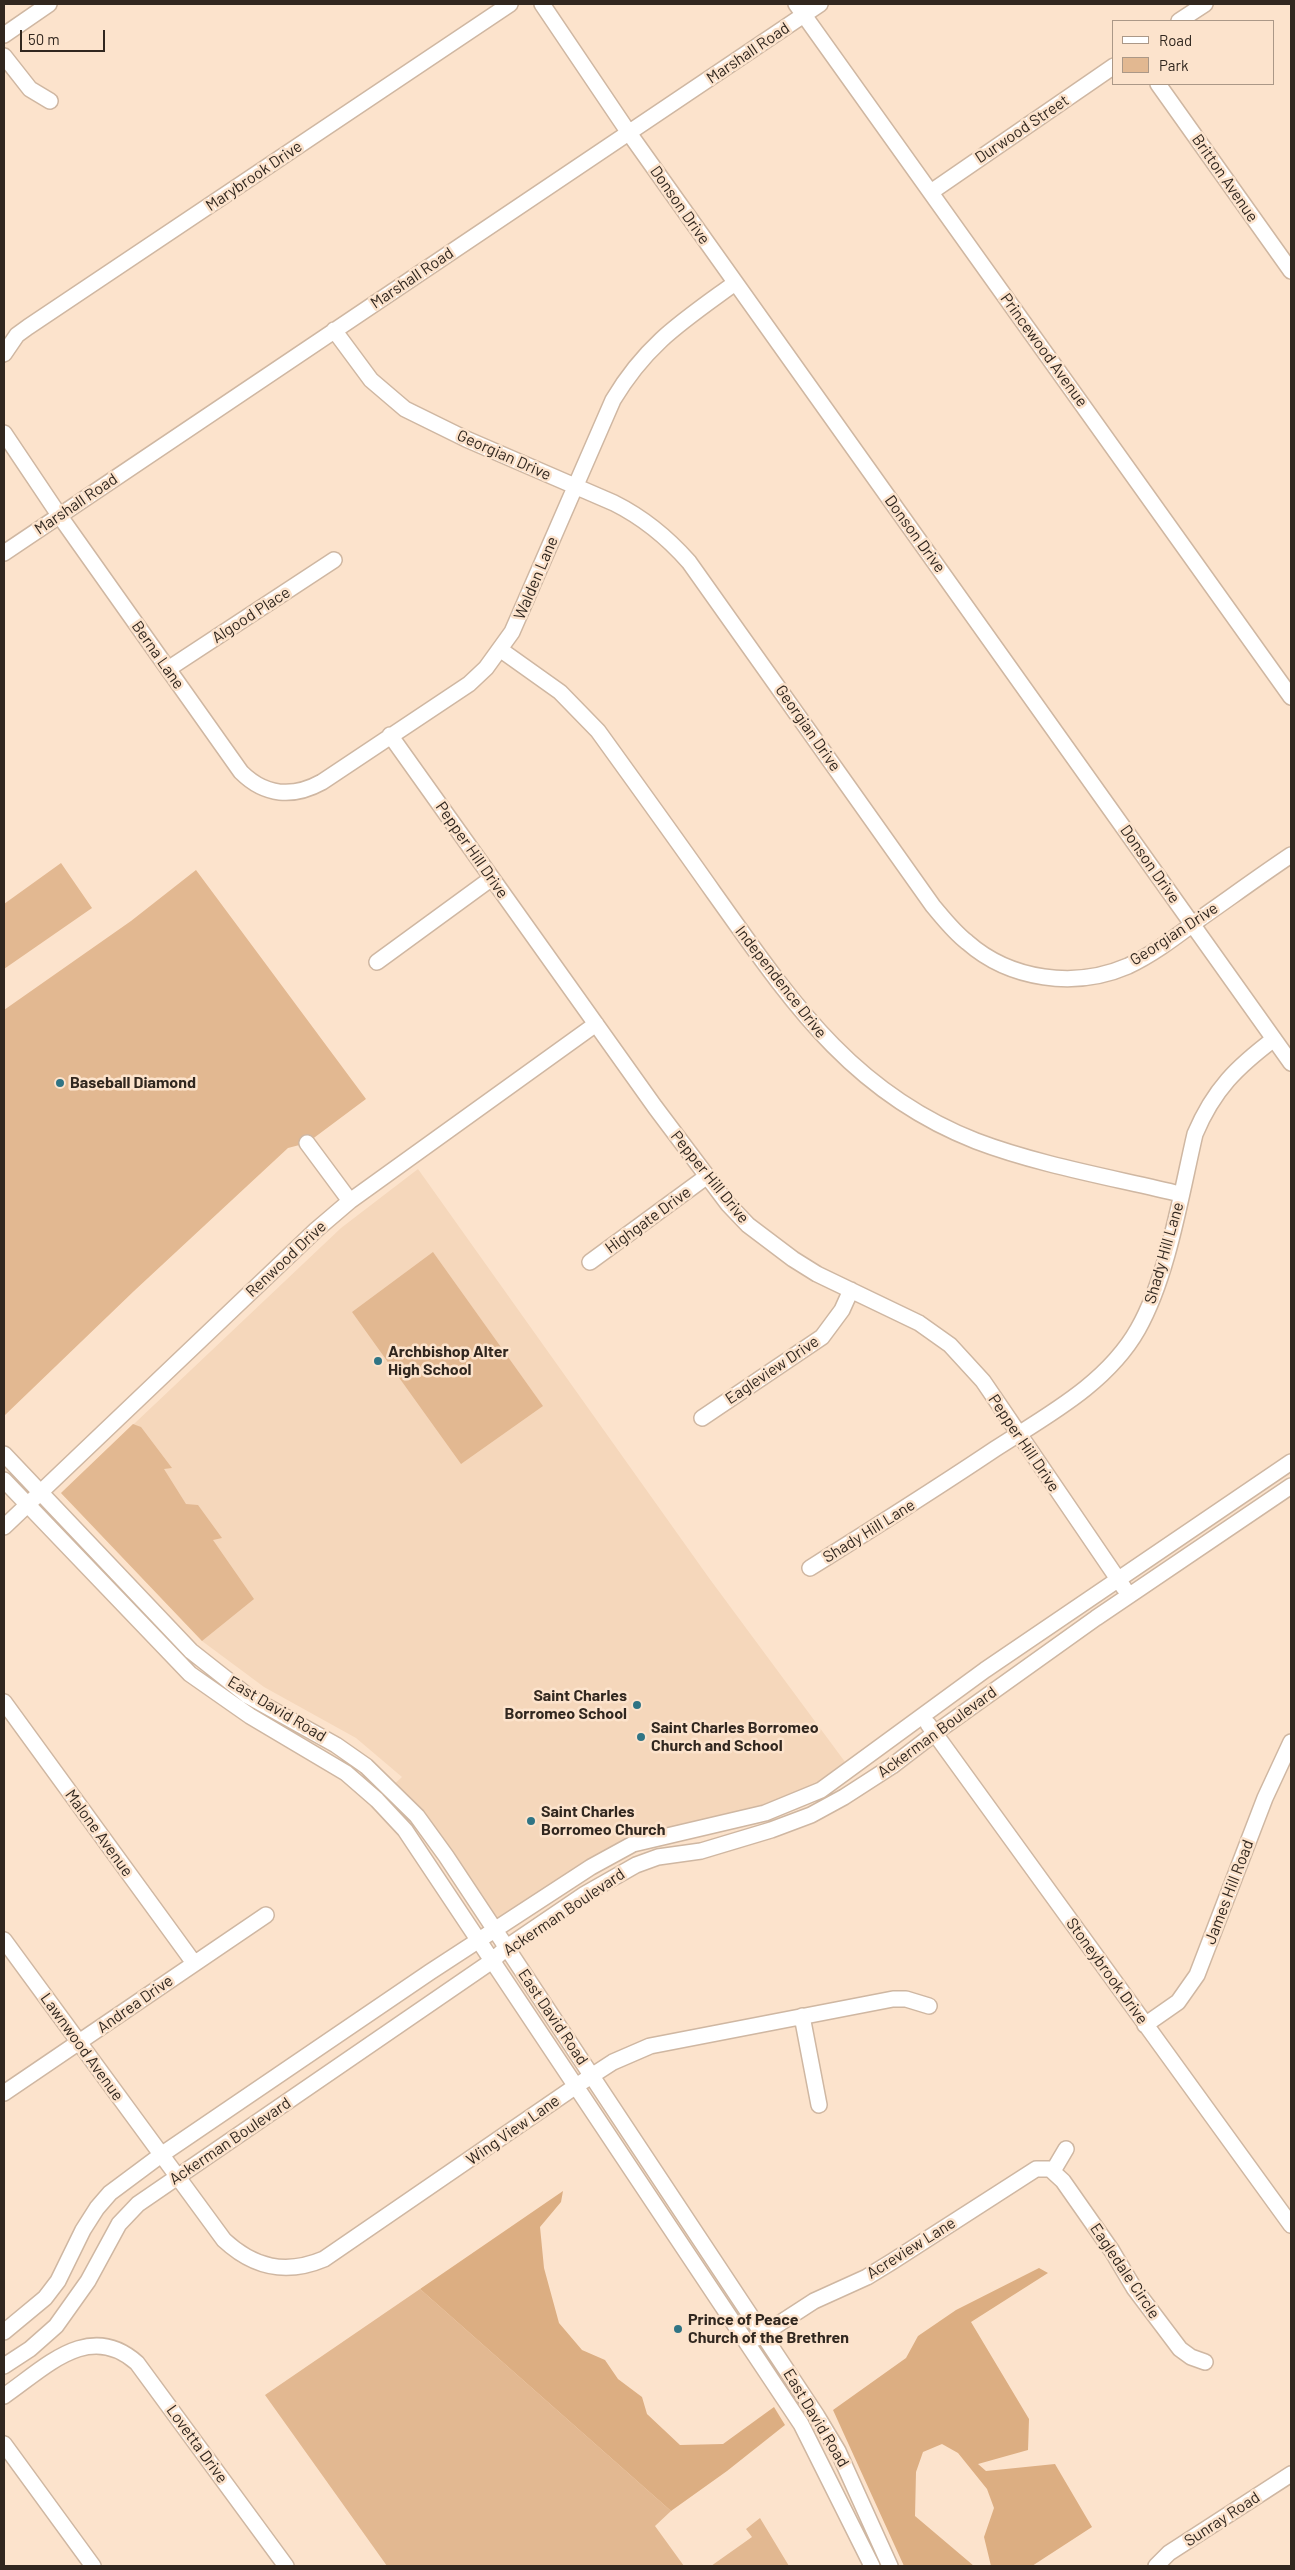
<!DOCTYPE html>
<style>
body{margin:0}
#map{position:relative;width:1295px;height:2570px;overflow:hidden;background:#fce3cc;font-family:Barlow,sans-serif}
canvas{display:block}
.frame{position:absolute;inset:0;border:5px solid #31271f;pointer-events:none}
.legend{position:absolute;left:1112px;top:20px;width:162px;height:65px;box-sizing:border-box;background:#fce3cc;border:1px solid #ab9887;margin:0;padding:6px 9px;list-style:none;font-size:15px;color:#31271f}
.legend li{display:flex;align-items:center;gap:10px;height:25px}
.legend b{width:25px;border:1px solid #ab9887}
.scale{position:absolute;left:20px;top:30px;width:85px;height:22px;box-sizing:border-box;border:2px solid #31271f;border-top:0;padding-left:6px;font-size:15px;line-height:18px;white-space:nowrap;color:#31271f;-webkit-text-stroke:4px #fce3cc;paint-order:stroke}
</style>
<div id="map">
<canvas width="1295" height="2570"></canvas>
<div class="frame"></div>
<ul class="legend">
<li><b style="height:6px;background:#fff"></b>Road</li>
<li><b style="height:14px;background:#e2b891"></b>Park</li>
</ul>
<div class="scale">50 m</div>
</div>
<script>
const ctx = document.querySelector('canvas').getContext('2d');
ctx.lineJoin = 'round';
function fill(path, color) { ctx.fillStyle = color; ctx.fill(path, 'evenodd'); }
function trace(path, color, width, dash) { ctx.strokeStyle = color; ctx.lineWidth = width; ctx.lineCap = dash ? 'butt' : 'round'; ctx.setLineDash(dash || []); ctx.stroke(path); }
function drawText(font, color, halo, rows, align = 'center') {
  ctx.font = font + ' Barlow,sans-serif'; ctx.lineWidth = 5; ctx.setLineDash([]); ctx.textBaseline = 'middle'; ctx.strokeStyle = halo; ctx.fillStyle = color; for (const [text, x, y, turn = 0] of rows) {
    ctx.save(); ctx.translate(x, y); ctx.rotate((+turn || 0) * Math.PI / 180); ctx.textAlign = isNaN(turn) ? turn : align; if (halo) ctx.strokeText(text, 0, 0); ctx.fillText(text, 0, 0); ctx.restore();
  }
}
const built = new Path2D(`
 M418,1169l291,409 142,192 -30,20 -175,50 -150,90 -106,-142 12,-11 -46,-39 -92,-51 -62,-46 -141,-148 280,-265z`);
const green = new Path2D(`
 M61,863l31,45 -88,61v-65z
 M196,870l170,229 -59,44 -19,5 -154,143 -130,125v-406l127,-89z
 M433,1252l110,154 -82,58 -109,-152z
 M133,1424l8,3 31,41 -8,1 22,35 12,1 24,33 -9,2 41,59 -52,42 -141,-148z
 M420,2289l251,222 -16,15 29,40h-297l-122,-171z
 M760,2518l29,48h-78l41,-29 -6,-8z`);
const forest = new Path2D(`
 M563,2191l-2,11 -21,25 4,41 15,55 23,27 23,10 13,19 24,18 5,17 33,31 43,-1 51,-37 11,18 -58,46 -56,40 -251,-222z
 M1039,2268l9,5 -77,49 58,97 -1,31 -50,14 8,7 69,-7 37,63 -60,39h-41l-7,-29 10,-29 -7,-19 -29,-36 -16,-9 -19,8 -7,20 -1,44 59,50h-70l-71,-156 73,-52 12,-22 38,-26z`);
const minor = new Path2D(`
 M542,4l87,129 662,930
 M796,4l495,693
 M1179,21l26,-17
 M4,35l45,-31
 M4,56l26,33 20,12
 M1158,84l133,187
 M931,192l183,-126
 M334,330l37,50 34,29 61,30 148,64c30,15 53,34 75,59l244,344c11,13 21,26 34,36 43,38 108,47 161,24 26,-12 50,-31 73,-48 30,-21 60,-43 90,-63
 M4,354l13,-19 11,-8 482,-323
 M4,433l55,82 182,257c24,24 52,26 81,10l147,-98 17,-16 26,-36 101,-232c34,-57 70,-79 122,-117
 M4,553l816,-549
 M501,650l59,42 38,39c39,54 78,108 116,162 75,105 136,199 262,248 63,24 138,37 204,53
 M168,669l166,-109
 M390,735l265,372 73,97 20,21 45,34 24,15 102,49 31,22 33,36 141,207
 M377,962l115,-84
 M307,1143l43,58
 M590,1262l116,-85
 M702,1418l120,-81 20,-27 9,-20
 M4,1454l187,197 57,45 88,49 30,21 51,50 29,40 371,560 21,35 52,115
 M4,1480l186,194 60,42 96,57 31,27 28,30 396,594 71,142
 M4,1527l312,-297 34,-29 246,-177
 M810,1568c62,-39 124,-78 185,-119 51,-33 112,-65 143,-120 30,-53 43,-135 57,-195 19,-45 42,-67 79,-95
 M4,1702l190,261
 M928,1724l363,501
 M4,1940l220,300c30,28 62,35 100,19l252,-173 37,-24 37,-16 243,-47h13l23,7
 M802,2016l17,89
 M1145,2025l33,-23 19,-27 68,-177 26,-56
 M4,2093l262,-178
 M1053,2171l13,-22
 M4,2332l41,-34 13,-17 25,-51 14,-22 13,-15 51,-38 269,-183 161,-105 42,-23 132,-31 56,-23 164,-120 306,-208
 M757,2338l57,-37 53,-24 26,-16 143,-92h14l13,12 49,70 22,37 46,61 11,8 14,5
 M4,2366l26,-17 26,-23 32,-45 31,-57 19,-20 354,-243 15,-14 78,-53 51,-29 22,-8 43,-6 70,-21 40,-15 33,-18 48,-31 43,-33 161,-115 195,-132
 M4,2396c41,-28 85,-76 133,-33l149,203
 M4,2444l89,122
 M1156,2566l13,-13 122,-79`);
const markers = [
 [60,1083,5,"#307484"],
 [378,1361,5,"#307484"],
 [637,1705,5,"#307484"],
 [641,1737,5,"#307484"],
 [531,1821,5,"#307484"],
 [678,2329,5,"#307484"]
];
const streetNames = [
 ["Marshall Road",748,53,-34],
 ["Durwood Street",1022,129,-34],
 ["Marybrook Drive",254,176,-34],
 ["Britton Avenue",1225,178,55],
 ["Donson Drive",680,205,55],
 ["Marshall Road",412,278,-34],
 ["Princewood Avenue",1044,350,54],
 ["Georgian Drive",504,455,24],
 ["Marshall Road",76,504,-34],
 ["Donson Drive",915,534,54],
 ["Walden Lane",536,578,-67],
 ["Algood Place",251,615,-33],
 ["Berna Lane",158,655,55],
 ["Georgian Drive",808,728,55],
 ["Pepper Hill Drive",472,850,55],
 ["Donson Drive",1150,864,55],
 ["Georgian Drive",1174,934,-33],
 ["Independence Drive",781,982,52],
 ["Pepper Hill Drive",710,1177,51],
 ["Highgate Drive",648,1220,-36],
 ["Shady Hill Lane",1164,1253,-74],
 ["Renwood Drive",286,1259,-43],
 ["Eagleview Drive",772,1370,-34],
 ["Pepper Hill Drive",1024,1443,56],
 ["Shady Hill Lane",869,1531,-32],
 ["East David Road",277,1709,31],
 ["Ackerman Boulevard",937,1732,-36],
 ["Malone Avenue",99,1833,54],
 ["James Hill Road",1229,1892,-69],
 ["Ackerman Boulevard",564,1912,-34],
 ["Stoneybrook Drive",1107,1971,54],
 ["Andrea Drive",135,2004,-35],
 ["East David Road",553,2017,56],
 ["Lawnwood Avenue",82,2047,54],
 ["Wing View Lane",513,2130,-35],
 ["Ackerman Boulevard",230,2141,-34],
 ["Acreview Lane",911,2248,-32],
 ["Eagledale Circle",1125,2271,56],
 ["East David Road",816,2418,59],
 ["Lovetta Drive",197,2444,54],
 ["Sunray Road",1222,2519,-33]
];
const poiNames = [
 ["Baseball Diamond",70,1083],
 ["Archbishop Alter",388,1352],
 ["High School",388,1370],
 ["Saint Charles",627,1696,"right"],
 ["Borromeo School",627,1714,"right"],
 ["Saint Charles Borromeo",651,1728],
 ["Church and School",651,1746],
 ["Saint Charles",541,1812],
 ["Borromeo Church",541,1830],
 ["Prince of Peace",688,2320],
 ["Church of the Brethren",688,2338]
];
fill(built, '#f5d7bb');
fill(green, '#e2b891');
fill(forest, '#dcae82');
trace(minor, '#cfb7a2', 18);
trace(minor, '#fff', 15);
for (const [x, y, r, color] of markers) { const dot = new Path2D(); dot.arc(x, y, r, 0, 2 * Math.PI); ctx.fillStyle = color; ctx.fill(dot); trace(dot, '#fce3cc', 2); }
drawText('16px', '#31271f', '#fce3cc', streetNames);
drawText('bold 16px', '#31271f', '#fce3cc', poiNames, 'left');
</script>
